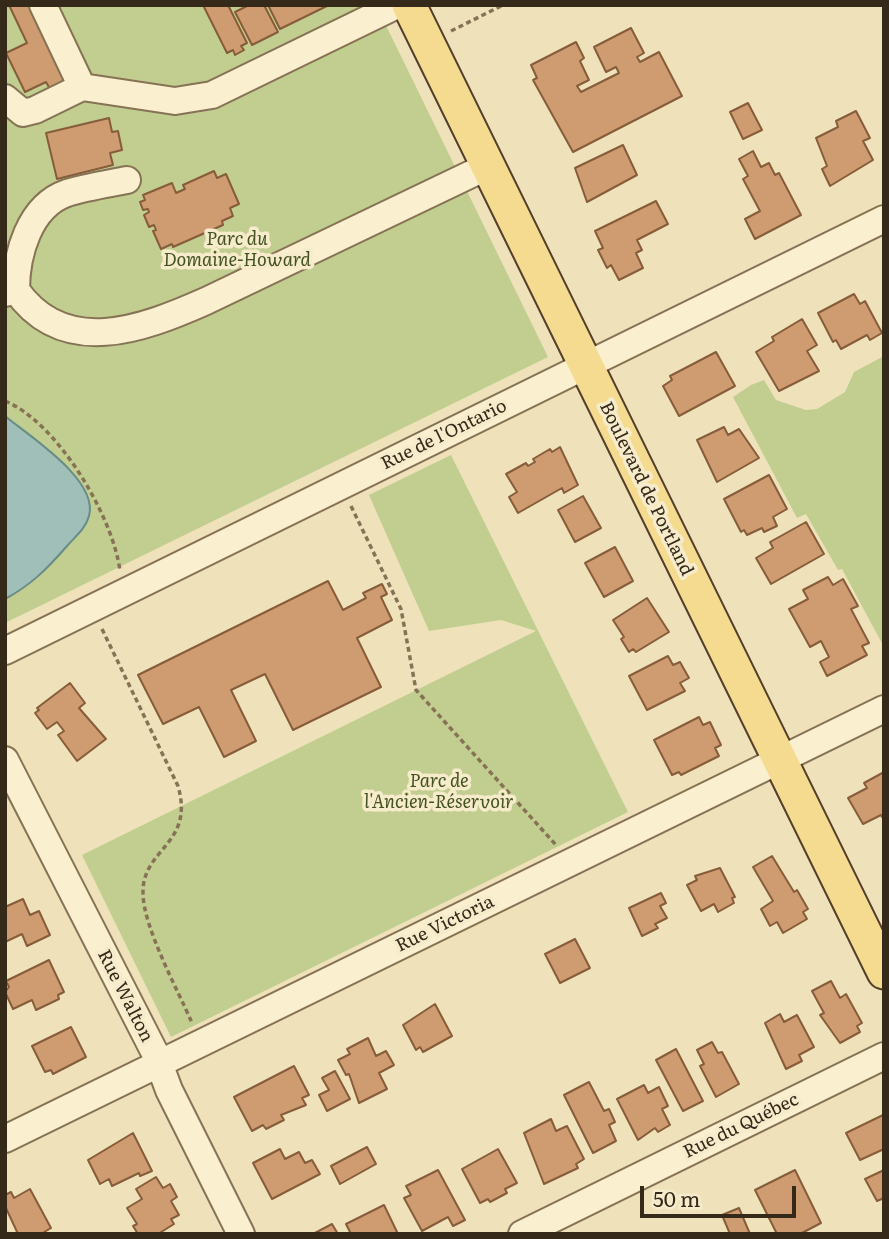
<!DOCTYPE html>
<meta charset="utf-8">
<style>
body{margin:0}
#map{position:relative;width:889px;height:1239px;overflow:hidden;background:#efe2bb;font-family:Literata,serif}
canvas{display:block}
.frame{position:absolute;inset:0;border:7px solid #35291a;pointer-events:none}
.scale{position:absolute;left:640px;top:1186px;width:156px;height:32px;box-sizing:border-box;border:4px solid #35291a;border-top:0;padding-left:9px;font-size:21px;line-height:24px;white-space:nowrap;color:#35291a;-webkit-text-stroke:5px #f6eccb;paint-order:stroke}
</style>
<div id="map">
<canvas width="889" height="1239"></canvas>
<div class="frame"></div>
<div class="scale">50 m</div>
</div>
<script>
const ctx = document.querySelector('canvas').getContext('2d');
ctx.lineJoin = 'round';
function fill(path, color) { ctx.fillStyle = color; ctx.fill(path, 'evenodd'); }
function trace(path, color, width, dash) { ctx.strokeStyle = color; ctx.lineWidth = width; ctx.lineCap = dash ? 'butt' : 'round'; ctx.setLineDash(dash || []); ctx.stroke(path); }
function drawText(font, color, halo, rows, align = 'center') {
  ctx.font = font + ' Literata,serif'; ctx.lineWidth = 7; ctx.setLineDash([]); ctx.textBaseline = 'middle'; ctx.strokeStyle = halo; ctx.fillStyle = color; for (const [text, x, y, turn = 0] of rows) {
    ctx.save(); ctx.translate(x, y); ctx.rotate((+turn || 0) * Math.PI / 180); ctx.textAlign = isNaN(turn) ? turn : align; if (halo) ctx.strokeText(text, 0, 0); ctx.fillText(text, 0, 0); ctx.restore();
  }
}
const green = new Path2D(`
 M5,5h371l172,352 -543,266z
 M884,356v291l-42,-78 -4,1 -32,-56 -9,4 -64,-121 18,-12 13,-5 12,20 30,10 11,-1 28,-17 9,-20z
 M451,455l177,357 -457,225 -89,-182 454,-224 -35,-11 -72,11 -60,-136z`);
const water = new Path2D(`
 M5,416c24,20 94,64 84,100 -3,12 -14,21 -22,30 -20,23 -36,39 -62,53z`);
const building = new Path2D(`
 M9,5h27l36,74 -22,10 -4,-7 -21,10 -19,-39 21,-10z
 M203,5h25l19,38 -6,3 3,4 -9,5 -2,-5 -6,3z
 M249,5h15l14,27 -26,13 -17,-33z
 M268,5h61l-49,24z
 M631,28l13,25 -7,4 3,5 19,-10 23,44 -109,56 -40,-72 4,-2 -6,-13 45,-23 8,16 -4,3 9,19 -12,6 4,6 38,-19 -3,-6 -10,5 -12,-25z
 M748,103l14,27 -19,9 -13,-27z
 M856,111l14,27 -7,3 10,19 -43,26 -8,-17 5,-3 -11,-28 22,-11 -2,-6z
 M109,118l3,14 6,-1 4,19 -12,3 3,12 -56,14 -11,-46z
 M623,145l14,30 -50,27 -12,-34z
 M753,151l8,16 8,-4 6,12 4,-2 22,42 -46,24 -10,-20 15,-8 -17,-32 5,-3 -9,-17z
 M214,171l3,7 9,-4 13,30 -9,4 3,8 -11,5 1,4 -50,22 -1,-3 -11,5 -8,-18 3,-1 -2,-5 -5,2 -5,-12 5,-3 -1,-3 -5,1 -3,-8 5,-2 -2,-5 29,-12 4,10 9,-4 -2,-4z
 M656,201l12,23 -31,16 5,10 -6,3 7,15 -24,12 -8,-15 -4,3 -9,-18 5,-2 -8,-17z
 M854,294l6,10 5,-3 17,32 -12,7 -3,-5 -26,14 -5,-9 -3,2 -15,-29z
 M802,319l15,26 -10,6 12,20 -40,20 -23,-39 18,-11 -2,-4z
 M716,352l19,34 -56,30 -16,-30 9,-6 -2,-4z
 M724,427l4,8 11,-6 20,29 -42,24 -20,-42z
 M560,447l18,38 -14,8 -2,-5 -44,25 -9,-16 8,-5 -11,-18 20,-11 2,3 7,-4 -2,-3 17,-10 2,3z
 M769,475l18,34 -14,8 4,9 -13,6 -2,-4 -15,7 -3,-5 -3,2 -17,-33z
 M583,496l18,32 -26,14 -17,-32z
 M806,522l18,32 -53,30 -15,-26 17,-10 -3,-6z
 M615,547l18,34 -29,16 -19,-34z
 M828,577l5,8 10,-6 15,27 -7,3 18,34 -7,3 5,9 -40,21 -7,-14 9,-5 -8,-16 -11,6 -21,-38 19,-10 -5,-9z
 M328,581l15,29 23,-12 -3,-5 19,-9 5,10 -6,3 11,23 -35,18 24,49 -88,43 -28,-56 -34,16 25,51 -32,16 -25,-50 -36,17 -25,-49z
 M647,598l22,34 -33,20 -3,-3 -4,3 -8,-13 3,-2 -11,-17z
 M668,656l5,9 7,-3 9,16 -9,5 5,8 -38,19 -18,-34z
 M70,683l15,20 -6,5 27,31 -29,22 -19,-26 6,-4 -7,-9 -10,7 -12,-16 4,-3 -2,-2z
 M699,717l4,8 7,-3 11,23 -6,3 4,8 -38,19 -2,-3 -7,3 -18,-35z
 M884,772v48l-3,-5 -18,9 -15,-26 19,-10 -3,-5z
 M772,856l22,36 3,-2 11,19 -5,3 4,7 -24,14 -6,-11 -7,4 -9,-17 12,-8 -20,-34z
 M720,868l15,29 -3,1 2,5 -16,9 -4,-8 -13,7 -14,-26 10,-5 -2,-4z
 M661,893l5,10 -6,3 7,12 -12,6 3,4 -16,8 -13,-28z
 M23,899l7,16 9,-4 11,24 -23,11 -5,-12 -17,8v-35z
 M575,939l15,29 -30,15 -15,-29z
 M49,960l15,32 -6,3 1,4 -23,11 -4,-10 -19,9 -8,-17 4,-5 -3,-6z
 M831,981l9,17 6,-4 16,29 -5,3 3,6 -20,11 -20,-28 4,-2 -12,-22z
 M435,1004l17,32 -29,16 -3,-5 -4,3 -13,-25z
 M780,1014l4,8 13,-7 17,32 -15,8 3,6 -16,8 -21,-46z
 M71,1027l15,30 -33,17 -2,-4 -6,2 -13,-26z
 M368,1038l8,18 10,-5 8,14 -15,8 8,16 -28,14 -10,-29 -3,1 -8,-15 12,-6 -3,-5z
 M712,1042l6,11 4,-1 17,32 -23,13 -16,-31 4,-2 -7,-14z
 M676,1049l27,52 -20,10 -27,-51z
 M294,1066l15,29 -7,3 4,7 -25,10 3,5 -18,9 -3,-4 -11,6 -18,-34z
 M335,1071l15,28 -23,12 -8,-16 10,-5 -7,-12z
 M589,1082l15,29 5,-2 6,13 -6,3 7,16 -23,12 -29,-58z
 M644,1085l4,8 11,-6 9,19 -6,3 8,16 -12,7 -3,-4 -17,12 -21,-41z
 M883,1115l1,34 -24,11 -14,-27z
 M551,1119l5,12 11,-5 17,33 -8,5 2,4 -34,16 -20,-51z
 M133,1133l19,38 -12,5 -1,-3 -27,13 -3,-7 -9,5 -12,-24z
 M367,1147l9,17 -36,20 -9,-18z
 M280,1149l5,10 14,-7 6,11 7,-3 8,14 -48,25 -19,-36z
 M498,1149l19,34 -12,6 2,4 -17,9 -2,-3 -8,4 -18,-34z
 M438,1170l27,50 -12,6 -5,-9 -26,14 -18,-33 7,-3 -5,-9z
 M795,1170l26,53 -21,11h-23l-22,-44z
 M884,1170v28l-7,3 -12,-22z
 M156,1177l7,11 7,-4 7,13 -6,4 8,14 -8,4 3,5 -16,10h-20l-5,-8 4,-2 -10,-16 15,-9 -6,-10z
 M30,1189l21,39 -10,6h-23l-13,-28v-11l6,-3 3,6z
 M384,1205l14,29h-47l-5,-10z
 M739,1208l11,26h-20l-8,-19z
 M332,1224l6,10h-25z`);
const path = new Path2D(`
 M451,31l52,-26
 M5,401c52,21 108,115 115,170
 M351,506l50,103 15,81 140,155
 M102,629l76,157c17,59 -36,62 -35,107 0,34 35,97 49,130`);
const minor = new Path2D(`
 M43,5l39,82
 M5,98l18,15 12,-3 47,-23 93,14 37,-6 185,-90
 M16,290c0,-35 13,-84 51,-97 19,-6 40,-9 60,-13
 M5,293l11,-3c48,69 127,39 190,11l282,-135
 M5,651l879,-432
 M5,760l151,295 13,35 72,144
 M5,1139l879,-430
 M522,1234l362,-178`);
const major = new Path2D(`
 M409,5l475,967`);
const parkNames = [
 ["Parc du",237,240],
 ["Domaine-Howard",237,261],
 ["Parc de",439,782],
 ["l'Ancien-Réservoir",439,803]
];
const streetNames = [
 ["Rue de l'Ontario",444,435,-26],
 ["Boulevard de Portland",646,489,64],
 ["Rue Victoria",445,924,-26],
 ["Rue Walton",125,996,63],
 ["Rue du Québec",741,1126,-26]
];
fill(green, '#c2cd90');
fill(water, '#a0bfb8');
trace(water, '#678d86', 2);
fill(building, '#ce9c70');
trace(building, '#865c3a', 2);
trace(minor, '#867255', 30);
trace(major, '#533f2a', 37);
trace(path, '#867255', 3.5, [5, 3.5]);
trace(minor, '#faefce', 26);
trace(major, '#f5db90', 33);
drawText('italic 18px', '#435220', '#f6eccb', parkNames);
drawText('18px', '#35291a', '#f6eccb', streetNames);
</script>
